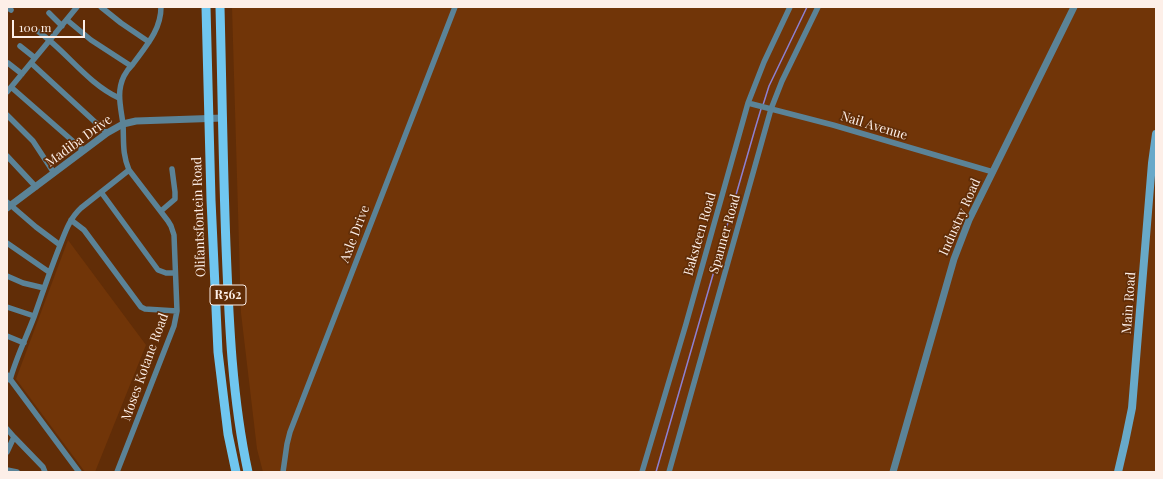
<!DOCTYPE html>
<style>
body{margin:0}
#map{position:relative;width:1163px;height:479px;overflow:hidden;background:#612d07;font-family:"Playfair Display",serif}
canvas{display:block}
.frame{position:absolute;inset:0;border:8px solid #fdefe8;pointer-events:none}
.scale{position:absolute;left:12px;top:20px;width:73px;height:18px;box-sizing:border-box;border:2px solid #fdefe8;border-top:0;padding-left:5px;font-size:12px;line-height:14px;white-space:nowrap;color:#fdefe8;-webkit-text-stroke:3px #612d07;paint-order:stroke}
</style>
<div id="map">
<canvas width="1163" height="479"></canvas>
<div class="frame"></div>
<div class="scale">100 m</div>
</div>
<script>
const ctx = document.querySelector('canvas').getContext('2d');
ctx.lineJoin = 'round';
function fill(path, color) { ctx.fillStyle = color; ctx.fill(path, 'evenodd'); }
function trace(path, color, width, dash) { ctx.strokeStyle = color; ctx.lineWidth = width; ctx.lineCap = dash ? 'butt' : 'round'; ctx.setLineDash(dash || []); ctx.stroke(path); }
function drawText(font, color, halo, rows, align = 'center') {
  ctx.font = font + ' "Playfair Display",serif'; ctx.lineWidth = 3.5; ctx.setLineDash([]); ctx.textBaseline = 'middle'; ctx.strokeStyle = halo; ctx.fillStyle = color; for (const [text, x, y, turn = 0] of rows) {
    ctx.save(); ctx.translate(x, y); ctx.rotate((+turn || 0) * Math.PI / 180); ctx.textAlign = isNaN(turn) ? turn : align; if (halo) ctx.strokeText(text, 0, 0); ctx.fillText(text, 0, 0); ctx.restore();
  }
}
const built = new Path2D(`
 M232,7h924v465h-893l-6,-23 -16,-136z
 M68,240l78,105 -51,127h-10l-69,-93z`);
const stream = new Path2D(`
 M763,105l6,-19 38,-79
 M656,472l99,-343 6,-20`);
const minor = new Path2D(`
 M7,7l4,3
 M101,7l20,16 28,19
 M49,13l13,13
 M67,20l24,20 40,26
 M39,32c28,20 48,51 80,66
 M20,46l15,12
 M8,63l14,11
 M31,63l76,70
 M11,87l72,63
 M7,92l70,-85
 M748,103l85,22 160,47
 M7,115l26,26 21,32
 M7,156l29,31
 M101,192l57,78 8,3h9
 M7,202l29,25 24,18
 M161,211l14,-12v-7l-3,-23
 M71,220l13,10 57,77 4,2 32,2
 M7,243l42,29
 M7,276l16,7 21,5
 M7,307l27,9
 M7,336l17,7
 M7,375l72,97
 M10,380c6,-22 16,-42 24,-63 8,-23 16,-46 25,-69 6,-15 10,-29 22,-40l48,-38
 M7,429l7,8 29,30 2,5
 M7,452l7,-15
 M7,470l10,2
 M117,472l57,-146 3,-15 -3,-76 -3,-9 -3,-5 -39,-51c-7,-17 -5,-28 -6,-46 -2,-16 -7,-32 1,-48 2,-4 6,-9 9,-12 13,-18 28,-34 28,-57
 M283,472l4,-28 3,-12 165,-425
 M642,472l44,-148 62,-221 16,-41 26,-55
 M669,472l102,-363 11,-28 36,-74`);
const tertiary = new Path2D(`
 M7,208l100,-75 16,-9 13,-3 87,-3
 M893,472l61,-213 15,-39 105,-213`);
const secondary = new Path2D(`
 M1118,472l7,-30 7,-34 20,-245 4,-29`);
const primary = new Path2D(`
 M206,7l5,193 7,152 10,82 8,38
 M220,7c2,80 3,159 6,239 3,76 6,152 22,226`);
const shields = [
 [228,295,36]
];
const shieldNames = [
 ["R562",228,295]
];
const streetNames = [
 ["Nail Avenue",874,126,17],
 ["Madiba Drive",79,141,-36],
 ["Olifantsfontein Road",199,217,-92],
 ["Industry Road",960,217,-66],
 ["Axle Drive",355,234,-69],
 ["Baksteen Road",700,234,-74],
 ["Spanner Road",725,234,-74],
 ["Main Road",1129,303,-86],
 ["Moses Kotane Road",145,367,-70]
];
fill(built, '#713508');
trace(stream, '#8e80d1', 1.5);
trace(minor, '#5b8397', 5.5);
trace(tertiary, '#5b8397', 7);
trace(secondary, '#68a9c9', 8);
trace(primary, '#70c6ef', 9);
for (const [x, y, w] of shields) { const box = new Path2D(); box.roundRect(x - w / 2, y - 10, w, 20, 3); ctx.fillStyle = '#612d07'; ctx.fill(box); trace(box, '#fdefe8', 1); }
drawText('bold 12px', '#fdefe8', null, shieldNames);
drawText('13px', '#fdefe8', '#612d07', streetNames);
</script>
